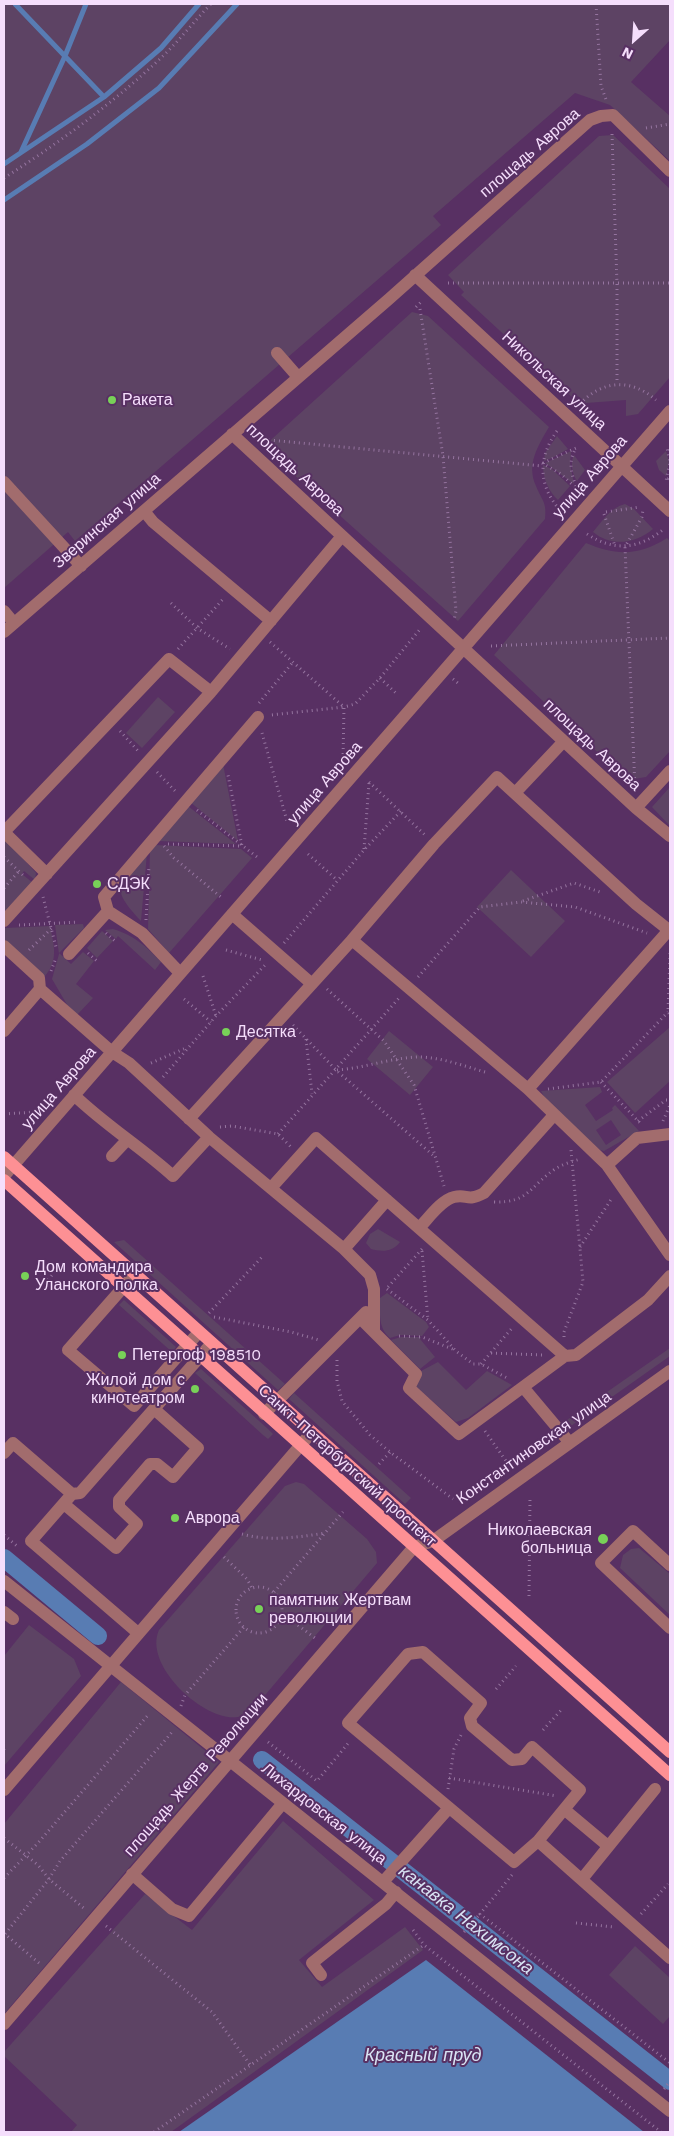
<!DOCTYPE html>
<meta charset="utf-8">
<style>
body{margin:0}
#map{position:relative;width:674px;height:2136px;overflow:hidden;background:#583063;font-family:"Work Sans",sans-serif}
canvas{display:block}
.frame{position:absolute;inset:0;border:5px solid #f5defc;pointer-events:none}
.north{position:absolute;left:609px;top:15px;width:50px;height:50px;-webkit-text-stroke:4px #583063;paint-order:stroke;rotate:206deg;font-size:14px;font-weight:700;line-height:20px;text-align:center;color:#f5defc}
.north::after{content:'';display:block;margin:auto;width:18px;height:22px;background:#f5defc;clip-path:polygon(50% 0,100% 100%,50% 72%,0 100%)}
</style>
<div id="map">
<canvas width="674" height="2136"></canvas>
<div class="frame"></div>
<div class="north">N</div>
</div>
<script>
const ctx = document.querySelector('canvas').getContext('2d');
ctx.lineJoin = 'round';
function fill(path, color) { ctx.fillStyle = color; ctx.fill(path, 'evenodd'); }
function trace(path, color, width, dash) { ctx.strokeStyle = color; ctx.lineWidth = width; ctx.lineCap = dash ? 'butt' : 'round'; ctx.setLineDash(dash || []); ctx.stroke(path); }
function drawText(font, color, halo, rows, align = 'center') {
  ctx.font = font + ' "Work Sans",sans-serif'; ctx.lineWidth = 4; ctx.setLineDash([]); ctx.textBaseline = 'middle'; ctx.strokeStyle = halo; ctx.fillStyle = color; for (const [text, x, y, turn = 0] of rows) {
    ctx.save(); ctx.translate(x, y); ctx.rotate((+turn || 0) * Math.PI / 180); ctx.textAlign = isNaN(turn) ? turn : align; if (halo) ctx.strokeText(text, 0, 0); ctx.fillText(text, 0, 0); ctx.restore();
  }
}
const green = new Path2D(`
 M4,4h666v36l-39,42 39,34v45l-60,-56 -35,-12 -142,123 8,9 -366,316 -7,-9 -64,56z
 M613,135l57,54v188l-32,37 -12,2v-16l-40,3 -8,-7 -4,3 -113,-104 3,-3 -16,-17 151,-139z
 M412,312l16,4 121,111c-11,19 -23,37 -13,59 6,15 11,16 9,33l-87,102 -195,-174z
 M557,436l11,13 -16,9 -8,3 1,-8z
 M571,451l-1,12 4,21 -29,-21z
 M666,451l3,11 -3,14 -7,-6 -3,-9z
 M574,455l11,15 -8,11c-5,-7 -7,-19 -3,-26z
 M543,465l9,4 18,17 -12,14c-10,-9 -15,-22 -15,-35z
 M625,504l9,5 19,20c-18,15 -42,18 -60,3 10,-12 17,-24 32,-28z
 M667,538l3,3v210l-24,26 -19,3 -133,-125 92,-112c30,13 53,13 81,-5z
 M158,697l17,15 -33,36 -16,-15z
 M223,764l15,77 -48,-39z
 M670,787v39l-18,-19z
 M188,806l48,38 -78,-3z
 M4,837l32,36 -1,7 -11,-9 -2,3 11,9 -29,32z
 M155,845l86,4 11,9 -83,95 -21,-24 2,-79z
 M147,853l-6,68c-33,-36 -22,-34 6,-68z
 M511,870l54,51 -34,36 -54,-50z
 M83,924l1,4 -25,25 12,11 12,-12 11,9 -18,23 17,14 -16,17 -8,-7 -17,-29 7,-25 -4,-29z
 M50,926c4,19 9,35 -6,51l-39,-37v-12z
 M113,929c22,7 33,17 48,33l-6,8 -37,-34 -2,3 -11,-9z
 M102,931l11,10 -16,17 -10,-10z
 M670,1027v54l-35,32 -28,-31z
 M389,1031l44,36 -23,28 -43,-36z
 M600,1087l2,5 -17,13 11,16 17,-11 -1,-2 3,-3 24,26 -35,20 -4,-1 -54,-50 -5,-9zM611,1120l10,15 -15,10 -10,-15z
 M378,1229l22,13c-7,10 -18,10 -29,7l-5,-6 4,-9z
 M124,1240l161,144 -7,6 -164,-148z
 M387,1293l39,29 3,5 -7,9 -22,-1 -10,3c-12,-10 -10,-25 -10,-40z
 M124,1300l52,47 -4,5 -53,-47z
 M401,1337h20l-1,2 15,18 -15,12 -29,-29z
 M670,1348v8l-102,72 -4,-6z
 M438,1362l28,28 21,-19 25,14 -44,33 -12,4 -42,-37 7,-14z
 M201,1369l67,60 5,5 -5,5 -5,-4 -68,-62z
 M294,1393l117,105 -6,6 -116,-105z
 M296,1482l8,2 63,55 9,13 1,11 -122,144c-4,3 -8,7 -13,9 -32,11 -100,-49 -83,-86l126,-144z
 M639,1548l31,26v41l-50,-47 3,-13 8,-6z
 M29,1625l45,34 7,17 -77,90v-110z
 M121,1682l98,80 -215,252v-190z
 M283,1821l91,79 -75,60 23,27 83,-60 18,23 -252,182h-100l6,-7 -73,-69v-4l141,-158 47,36z
 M635,1946l35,32v38l-7,8 -54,-49z`);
const water = new Path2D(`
 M426,1960l218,172h-465z`);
const stream = new Path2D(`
 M15,4l89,93
 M21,152l44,-96 21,-52
 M4,164l100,-67 57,-49 38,-44
 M4,200l83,-56 72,-56 78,-84`);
const canal = new Path2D(`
 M4,1558l94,78
 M262,1760l408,321`);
const path = new Path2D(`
 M596,4l5,82 6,16
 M646,128l24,-4
 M612,134l5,150v100
 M4,178c55,-35 109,-75 158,-121 17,-16 32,-36 49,-53
 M448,283h222
 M416,307l7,-7
 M420,309l23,147 13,155 -2,9
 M580,404c22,-24 51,-26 76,-4
 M557,431c-19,26 -19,54 2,78
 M259,439l283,27
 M670,450l-3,-2 3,14 -4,19 4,-4
 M542,463l19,11 16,15
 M543,463l33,-15
 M576,486c-5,-13 -8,-25 0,-38
 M606,512l34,-5
 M604,514l11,32
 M587,534c27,18 52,15 77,-5
 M171,603l26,25 33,21
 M270,642l74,65 -73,8
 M491,646l179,-8
 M178,649l46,-51
 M380,678l18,17
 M453,679l6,5
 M259,703l34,-41
 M120,731l19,21
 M262,733l25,88
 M343,759l1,-52 11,-3 25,-26 41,-50
 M157,772l20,21
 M369,782l56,53
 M635,788l-10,-241 17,-30 1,-8
 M197,810l60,47
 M168,844l74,2 -14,-71
 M164,846l10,12 48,40
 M364,849l5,-66
 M308,854l29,26
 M4,857l21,20
 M4,888l15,-17
 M43,897l13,50
 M523,901l51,-18 26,9
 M146,920l3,-54
 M19,925l59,-3
 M106,933l9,8
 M284,943l80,-93 37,-39
 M29,950l23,-22
 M226,950l36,10
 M88,953l10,9
 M670,953l-2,59 2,3
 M51,971l5,-13
 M203,976l13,40
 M418,977l62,-70 41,-5 54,5 72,26
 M327,989l57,52 30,44 30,101
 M184,999l27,23
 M293,1025l43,45 99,87
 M306,1039l6,55
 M151,1063l35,-15
 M337,1070c28,-2 56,-13 84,-13 22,1 43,9 64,15
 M163,1077l53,-61 51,-53
 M601,1082l39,41
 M548,1089l53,-7 67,-70
 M4,1114l31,-2
 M638,1121l28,-21h4
 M663,1121l7,-16
 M220,1127l12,-1 46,8 13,13
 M278,1134l122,-137
 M494,1202c35,1 36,-16 61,-33 8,-5 18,-8 26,-10
 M580,1247l32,-49
 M422,1251l6,69
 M48,1280l15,-18
 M388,1287l34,-38
 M387,1289l41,31 28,31 17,13h8l28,15
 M209,1313l53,-56
 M214,1317l77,15 28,8
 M399,1336l23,1 33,13
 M564,1337v-5l19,-50 -12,-132
 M491,1353l51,2
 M337,1360v21l5,20 28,34 20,17 63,47
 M481,1364l32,-37
 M485,1431l21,30
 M379,1464l11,-12
 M242,1534c28,8 56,3 84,-1
 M4,1535l14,12
 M224,1557l23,22 5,9
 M236 1610a23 23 0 1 1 46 0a23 23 0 1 1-46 0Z
 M274,1592l69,-80
 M529,1596l1,-99
 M282,1613l33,25
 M496,1689l20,-23
 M181,1706l4,-11 59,-68
 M543,1730l20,-22
 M268,1742l49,39 33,-40
 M4,1750l3,2
 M449,1778l108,18
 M448,1789l6,-40 7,-14
 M4,1838l34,27 11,14 37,31
 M512,1875l-32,39 190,149
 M4,1878l34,-35 111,-129
 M641,1914l27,-30
 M576,1923l38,4
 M106,1926l106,86 39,54
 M413,1930l11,15
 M464,1932l16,-18
 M39,1963l-34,-29 44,-55 11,-18 113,-130
 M664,2089l6,-8
 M154,2132l270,-187 237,187`);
const minor = new Path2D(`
 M415,275l255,236
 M277,353l21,24
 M232,434l404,374 34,28
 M4,482l77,84
 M144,511l9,11 118,99
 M4,611l10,12
 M4,632l385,-333 201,-179 11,-4 12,-1 57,56
 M515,793l49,-52
 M636,808l34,-37
 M4,832l165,-173 42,33 131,-156
 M4,832l43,42
 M232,914l80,70
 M4,921l207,-229
 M352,940l176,149 79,76 63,90
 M4,946l35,32 1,11 -36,42
 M69,954l39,-43
 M180,973l-38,-40 -34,-22 -4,-14 154,-180
 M40,989l72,63 17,11 80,74 135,112 26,26 4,14v41
 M528,1089l141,-159
 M74,1095c31,30 67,52 99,81l36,-39
 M189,1119l163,-179 82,-96 63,-67 139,127 34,27
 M112,1156l15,-16
 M607,1165l30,-27 33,-4
 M4,1176l666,-765
 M271,1188l45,-50 249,218
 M419,1228c9,-9 22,-28 35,-31 14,-3 13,5 30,-4l70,-78
 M344,1249l43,-49
 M134,1275l-66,75 66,56 65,-74
 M360,1318l56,56 -7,14 50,46 64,-47
 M264,1414l102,-102
 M570,1443l-47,-56 42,-31 11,-1 72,-55 22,-24
 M4,1453l9,-10 59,51
 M64,1504l52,44 21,-24 -18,-17v-7l31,-36h7l16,13 25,-29 -44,-39
 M670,1565l-37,-34 -32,32 69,65
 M4,1581l666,530
 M4,1612l9,7
 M138,1633l-107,-92 41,-47 8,-1 132,-150
 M423,1652l58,51 -11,15 2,8 40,34 10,-1 10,-12 48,43 -42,51 -24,21 -166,-139 60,-69z
 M4,1790l308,-358
 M565,1810l43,36
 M538,1841l132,117
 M132,1874l40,35 17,7 94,-113
 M582,1879l73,-90
 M383,1882l66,-74
 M321,1975l-9,-12 74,-59 10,-12
 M4,2024l410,-477 19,-6 237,-170`);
const major = new Path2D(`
 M4,1157l666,595
 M4,1180l666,595`);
const markers = [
 [112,400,5,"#78d158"],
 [97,884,5,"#78d158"],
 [226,1032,5,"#78d158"],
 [25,1276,5,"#78d158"],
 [122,1355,5,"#78d158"],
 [195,1389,5,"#78d158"],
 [175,1518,5,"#78d158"],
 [603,1539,6,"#78d158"],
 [259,1609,5,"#78d158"]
];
const streetNames = [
 ["площадь Аврова",530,153,-41],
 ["Никольская улица",554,381,43],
 ["площадь Аврова",295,470,43],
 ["улица Аврова",590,477,-49],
 ["Зверинская улица",107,521,-41],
 ["площадь Аврова",592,745,43],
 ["улица Аврова",325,783,-49],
 ["улица Аврова",59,1088,-49],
 ["Константиновская улица",534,1448,-35],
 ["Санкт-Петербургский проспект",347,1466,42],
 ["площадь Жертв Революции",196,1775,-49],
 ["Лихардовская улица",324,1814,38]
];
const poiNames = [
 ["Ракета",122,400],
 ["СДЭК",107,884],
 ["Десятка",236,1032],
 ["Дом командира",35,1267],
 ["Уланского полка",35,1285],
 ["Петергоф 198510",132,1355],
 ["Жилой дом с",185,1380,"right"],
 ["кинотеатром",185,1398,"right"],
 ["Аврора",185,1518],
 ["Николаевская",592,1530,"right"],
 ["больница",592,1548,"right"],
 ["памятник Жертвам",269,1600],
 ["революции",269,1618]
];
const waterNames = [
 ["канавка Нахимсона",466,1920,38],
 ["Красный пруд",423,2056]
];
fill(green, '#5d4364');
fill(water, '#587cb3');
trace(stream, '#587cb3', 5);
trace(canal, '#587cb3', 18);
trace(path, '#95749f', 3, [1, 4]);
trace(minor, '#a26c6d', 12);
trace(major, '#fd9094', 12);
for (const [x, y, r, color] of markers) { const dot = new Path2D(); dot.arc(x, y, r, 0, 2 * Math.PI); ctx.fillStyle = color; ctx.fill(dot); trace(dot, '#583063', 2); }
drawText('16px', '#f5defc', '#583063', streetNames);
drawText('16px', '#f5defc', '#583063', poiNames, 'left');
drawText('italic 18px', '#d9e4f4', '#583063', waterNames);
</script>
